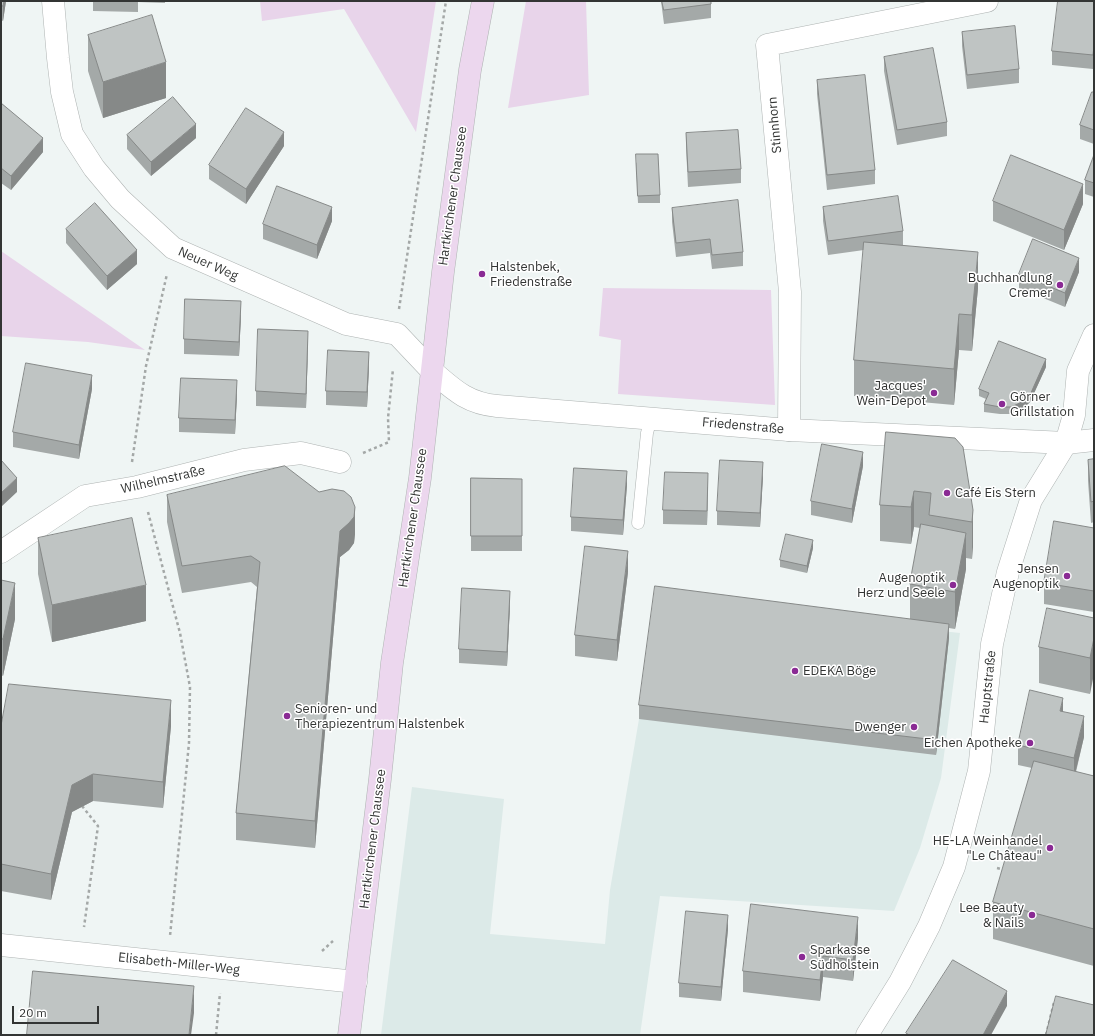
<!DOCTYPE html>
<meta charset="utf-8">
<style>
body{margin:0}
#map{position:relative;width:1095px;height:1036px;overflow:hidden;background:#eff5f4;font-family:"IBM Plex Sans",sans-serif}
canvas{display:block}
.frame{position:absolute;inset:0;border:2px solid #333534;pointer-events:none}
.scale{position:absolute;left:12px;top:1006px;width:87px;height:18px;box-sizing:border-box;border:2px solid #333534;border-top:0;padding-left:5px;font-size:12px;line-height:14px;white-space:nowrap;color:#333534;-webkit-text-stroke:3px #fff;paint-order:stroke}
</style>
<div id="map">
<canvas width="1095" height="1036"></canvas>
<div class="frame"></div>
<div class="scale">20 m</div>
</div>
<script>
const ctx = document.querySelector('canvas').getContext('2d');
ctx.lineJoin = 'round';
function fill(path, color) { ctx.fillStyle = color; ctx.fill(path, 'evenodd'); }
function trace(path, color, width, dash) { ctx.strokeStyle = color; ctx.lineWidth = width; ctx.lineCap = dash ? 'butt' : 'round'; ctx.setLineDash(dash || []); ctx.stroke(path); }
function drawText(font, color, halo, rows, align = 'center') {
  ctx.font = font + ' "IBM Plex Sans",sans-serif'; ctx.lineWidth = 3; ctx.setLineDash([]); ctx.textBaseline = 'middle'; ctx.strokeStyle = halo; ctx.fillStyle = color; for (const [text, x, y, turn = 0] of rows) {
    ctx.save(); ctx.translate(x, y); ctx.rotate((+turn || 0) * Math.PI / 180); ctx.textAlign = isNaN(turn) ? turn : align; if (halo) ctx.strokeText(text, 0, 0); ctx.fillText(text, 0, 0); ctx.restore();
  }
}
const built = new Path2D(`
 M655,600l305,33 -19,145 -21,70 -26,63 -234,-15 -20,139h-259l31,-248 92,12 -14,135 115,10 5,-54 29,-171z`);
const green = new Path2D(`
 M260,1h176l-20,131 -72,-123 -82,12z
 M526,1h60l3,94 -81,13z
 M1,251l144,99 -57,-8 -87,-6z
 M603,288l168,2 4,115 -157,-11 3,-54 -22,-4z`);
const path = new Path2D(`
 M399,309l47,-308
 M363,453l26,-11 -1,-24 5,-49
 M132,462l14,-96 21,-92
 M148,512l32,121 10,54 -1,56 -19,193
 M82,806l16,20 -14,101
 M997,868l8,2
 M322,951l11,-10
 M216,1035l4,-42
 M1046,1035l8,-33h2`);
const service = new Path2D(`
 M638,523l9,-90 4,-15`);
const minor = new Path2D(`
 M53,1l5,57 4,34 10,42 22,34 26,31 53,49 173,76 51,10 35,37
 M789,430l1,-138 -23,-247 220,-44
 M1,552l84,-56 52,-9 107,-27 57,-7 39,9
 M1,945l355,37
 M867,1035l33,-53 29,-56 25,-59 25,-96 13,-127 16,-72 23,-72 35,-57 8,-28 4,-44 16,-36`);
const tertiary = new Path2D(`
 M432,371c22,19 35,32 65,35l292,24 277,13 28,-3`);
const secondary = new Path2D(`
 M349,1035l31,-256 12,-116 28,-185 23,-206 27,-202 13,-69`);
const wall = new Path2D(`
 M1,1h5l-3,20 -2,-1z
 M93,1h72v2l-27,-1v10l-45,-1z
 M661,1h50v17l-47,6z
 M1094,1l-1,68 -41,-4v-14z
 M962,32l57,37v14l-52,6 -5,-43z
 M88,35l78,63 -63,20 -15,-47z
 M884,57l63,65v14l-50,9 -13,-74z
 M817,80l58,90v14l-48,6 -10,-96z
 M1094,92v52l-14,-5v-14z
 M1,103l42,49 -32,38 -10,-7z
 M686,133l55,36v14l-53,4 -2,-40z
 M127,135l69,3 -45,38 -24,-27z
 M284,146l-38,58 -37,-25v-14z
 M1094,155v42l-9,-3v-14z
 M636,162l24,33v8h-22z
 M993,201l90,3 -19,46 -71,-29z
 M823,207l80,24v14l75,43 -6,63 -13,-1 -5,55 -100,-9v-36l10,-110 -36,5 -5,-34z
 M672,208l71,44v14l-31,3 -2,-16 -34,4 -4,-35z
 M332,221l-15,38 -54,-20v-15z
 M66,229l71,35 -30,26 -41,-47z
 M1079,272l-14,35 -46,-19v-14z
 M241,315l-2,41 -55,-2v-15z
 M308,345l-2,63 -50,-2v-15z
 M369,366l-2,41 -41,-2v-14z
 M1046,367l-16,35 -8,8 -11,4h-11l-16,-2v-8l2,-5 -7,-3v-7z
 M92,389l-13,70 -66,-12v-15z
 M237,394l-2,40 -56,-2v-14z
 M886,432l87,78 -1,49 -6,-1v11l-11,60 -6,-1v10l-13,117 -297,-36v-14l271,-86v-35l10,-56 -6,-1 -3,17 -31,-3v-36z
 M1094,459v63l-3,1 -3,-42v-21z
 M863,466l-11,57 -41,-8v-14z
 M763,476l-3,51 -43,-2v-14z
 M471,478l51,1v72h-51z
 M627,485l-4,50 -52,-4v-14z
 M708,487l-1,38 -44,-1v-14z
 M319,492l36,42 -1,9 -5,7 -9,7 -25,291 -79,-8v-27l21,-226 -6,-5 -69,11 -15,-71v-27z
 M1094,528v84l-50,-8v-21z
 M38,538l108,83 -94,21 -14,-68z
 M813,548l-6,25 -27,-6v-7z
 M628,572l-11,89 -42,-5v-21z
 M1,580l14,39 -12,57 -2,-1z
 M510,605l-3,61 -48,-3v-14z
 M1094,618l-4,76 -51,-11v-36z
 M1,726h170l-8,82 -70,-7 -21,11 -21,88 -50,-9z
 M1084,737l-8,35 18,4v190l-101,-27v-37l39,-134 -14,-3v-20z
 M728,929l-7,72 -42,-4v-14z
 M858,938l-5,43 -30,-4 -3,24 -77,-9v-21z`);
const shadedWall = new Path2D(`
 M4,1h2l-3,20v-15z
 M1094,46v14l-1,9v-14z
 M166,62v36l-63,20v-36z
 M196,124v14l-45,38v-14z
 M284,132v14l-38,58v-15z
 M43,138v14l-32,38v-14z
 M1083,184v20l-19,46v-20z
 M332,207v14l-15,38v-14z
 M137,250v14l-30,26v-14z
 M978,252v36l-6,63v-36z
 M1079,258v14l-14,35v-14z
 M241,301v14l-2,41v-14z
 M959,314v36l-5,55v-36z
 M308,331v14l-2,63v-14z
 M369,352v14l-2,41v-15z
 M1046,359v8l-16,35 -8,8 -11,4v-7z
 M92,375v14l-13,70v-14z
 M237,380v14l-2,40v-14z
 M863,452v14l-11,57v-14z
 M763,462v14l-3,51v-14z
 M627,471v14l-4,50v-15z
 M708,473v14l-1,38v-14z
 M17,478v14l-16,15v-14z
 M914,491v36l-3,17v-37z
 M355,507v27l-1,9 -5,7 -9,7 -25,291v-27l25,-290z
 M973,510v37l-1,12v-37z
 M966,533v36l-11,60v-37z
 M813,540v8l-6,25v-7z
 M628,551v21l-11,89v-21z
 M15,583v36l-12,57v-37z
 M146,585v36l-94,21v-37z
 M510,591v14l-3,61v-14z
 M949,624v14l-13,117v-15z
 M1094,638v36l-4,20v-36z
 M1063,698v20l-3,-7z
 M171,700v26l-8,82v-26z
 M1084,716v21l-10,41v-20z
 M93,774v27l-21,11 -21,88v-26l21,-89z
 M728,915v14l-7,72v-14z
 M858,917v21l-5,43v-21z
 M823,956v21l-3,24v-21z
 M194,986v27l-3,22h-2z
 M1007,991v15l-16,29h-8z`);
const building = new Path2D(`
 M1,1h3l-1,5h-2z
 M662,1h49v3l-47,6z
 M1058,1h36v45l-1,9 -41,-4z
 M152,15l14,47 -63,20 -15,-47z
 M1015,26l4,43 -52,6 -5,-43z
 M933,48l14,74 -50,8 -13,-73z
 M865,75l10,95 -48,5 -10,-95z
 M1092,92h2v38l-14,-5z
 M173,97l23,27 -45,38 -24,-27z
 M1,103l42,35 -32,38 -10,-8z
 M246,108l38,24 -38,57 -37,-24z
 M738,130l3,39 -53,3 -2,-39z
 M636,154h22l2,41 -22,1z
 M1011,155l72,29 -19,46 -71,-29z
 M1094,155v28l-9,-3z
 M277,186l55,21 -15,38 -54,-21z
 M898,196l5,35 -75,10 -5,-34z
 M738,200l5,52 -31,3 -2,-16 -34,4 -4,-35z
 M95,203l42,47 -30,26 -41,-47z
 M1033,239l46,19 -14,35 -46,-19z
 M864,242l114,10 -6,63 -13,-1 -5,55 -100,-9z
 M185,299l56,2 -2,41 -55,-3z
 M258,329l50,2 -2,63 -50,-3z
 M999,341l47,18 -16,36 -8,7 -11,5h-11l-16,-3 5,-11 -10,-4z
 M328,350l41,2 -2,40 -41,-1z
 M26,363l66,12 -13,70 -66,-13z
 M181,378l56,2 -2,40 -56,-2z
 M886,432l69,6 8,9 10,63 -1,12 -43,-7 2,-22 -17,-2 -3,16 -31,-2z
 M822,444l41,8 -11,57 -41,-8z
 M1094,459v42l-3,1 -3,-42z
 M1,460l16,18 -16,15z
 M720,460l43,2 -3,51 -43,-2z
 M285,466l34,26 13,-3 12,2 7,6 4,10 -1,10 -5,6 -9,8 -25,290 -79,-8 24,-251 -9,-6 -69,10 -15,-71z
 M574,468l53,3 -4,49 -52,-3z
 M665,472l43,1 -1,38 -44,-1z
 M471,478l51,1v57h-51z
 M132,518l14,67 -94,20 -14,-67z
 M1054,521l40,7v63l-50,-8z
 M921,524l45,9 -11,59 -45,-8z
 M786,534l27,6 -6,26 -27,-6z
 M585,546l43,5 -11,89 -42,-5z
 M1,580l14,3 -12,56h-2z
 M655,586l294,38 -13,116 -297,-35z
 M462,588l48,3 -3,61 -48,-3z
 M1047,608l47,10v20l-4,20 -51,-11z
 M9,684l162,16 -8,82 -70,-8 -21,11 -21,89 -50,-10v-138z
 M1030,690l33,8 -3,13 24,5 -10,42 -56,-13z
 M1034,761l60,15v153l-101,-27z
 M751,904l107,13 -5,43 -30,-4 -3,24 -77,-9z
 M686,911l42,4 -7,72 -42,-4z
 M953,960l54,31 -24,44h-74l-3,-2z
 M33,971l161,15 -5,49h-162z
 M1056,996l38,9v30h-48z`);
const markers = [
 [482,274,4,"#8a2a94"],
 [1060,285,4,"#8a2a94"],
 [934,393,4,"#8a2a94"],
 [1002,404,4,"#8a2a94"],
 [947,493,4,"#8a2a94"],
 [1067,576,4,"#8a2a94"],
 [953,585,4,"#8a2a94"],
 [795,671,4,"#8a2a94"],
 [287,716,4,"#8a2a94"],
 [914,727,4,"#8a2a94"],
 [1030,743,4,"#8a2a94"],
 [1050,848,4,"#8a2a94"],
 [1032,915,4,"#8a2a94"],
 [802,957,4,"#8a2a94"]
];
const streetNames = [
 ["Stinnhorn",775,125,-95],
 ["Hartkirchener Chaussee",453,196,-82],
 ["Neuer Weg",208,264,24],
 ["Friedenstraße",743,426,5],
 ["Wilhelmstraße",163,480,-13],
 ["Hartkirchener Chaussee",413,518,-82],
 ["Hauptstraße",988,687,-84],
 ["Hartkirchener Chaussee",373,839,-83],
 ["Elisabeth-Miller-Weg",179,964,6]
];
const poiNames = [
 ["Halstenbek,",490,267,"left"],
 ["Friedenstraße",490,282,"left"],
 ["Buchhandlung",1052,278],
 ["Cremer",1052,293],
 ["Jacques'",926,386],
 ["Wein-Depot",926,401],
 ["Görner",1010,397,"left"],
 ["Grillstation",1010,412,"left"],
 ["Café Eis Stern",955,493,"left"],
 ["Jensen",1059,569],
 ["Augenoptik",1059,584],
 ["Augenoptik",945,578],
 ["Herz und Seele",945,593],
 ["EDEKA Böge",803,671,"left"],
 ["Senioren- und",295,709,"left"],
 ["Therapiezentrum Halstenbek",295,724,"left"],
 ["Dwenger",906,727],
 ["Eichen Apotheke",1022,743],
 ["HE-LA Weinhandel",1042,841],
 ["\"Le Château\"",1042,856],
 ["Lee Beauty",1024,908],
 ["& Nails",1024,923],
 ["Sparkasse",810,950,"left"],
 ["Südholstein",810,965,"left"]
];
fill(built, '#dceae8');
fill(green, '#e8d4ea');
trace(service, '#aeb3b2', 13);
trace(minor, '#aeb3b2', 23);
trace(tertiary, '#aeb3b2', 23);
trace(secondary, '#aeb3b2', 23);
trace(path, '#a4a8a7', 2.5, [3, 3]);
trace(service, '#fff', 12);
trace(minor, '#fff', 22);
trace(tertiary, '#fff', 22);
trace(secondary, '#ecd7ee', 22);
fill(wall, '#a4a9a8');
fill(shadedWall, '#868988');
fill(building, '#bfc4c3');
trace(building, '#868988', 1);
for (const [x, y, r, color] of markers) { const dot = new Path2D(); dot.arc(x, y, r, 0, 2 * Math.PI); ctx.fillStyle = color; ctx.fill(dot); trace(dot, '#fff', 1.5); }
drawText('13px', '#333534', '#fff', streetNames);
drawText('13px', '#333534', '#fff', poiNames, 'right');
</script>
